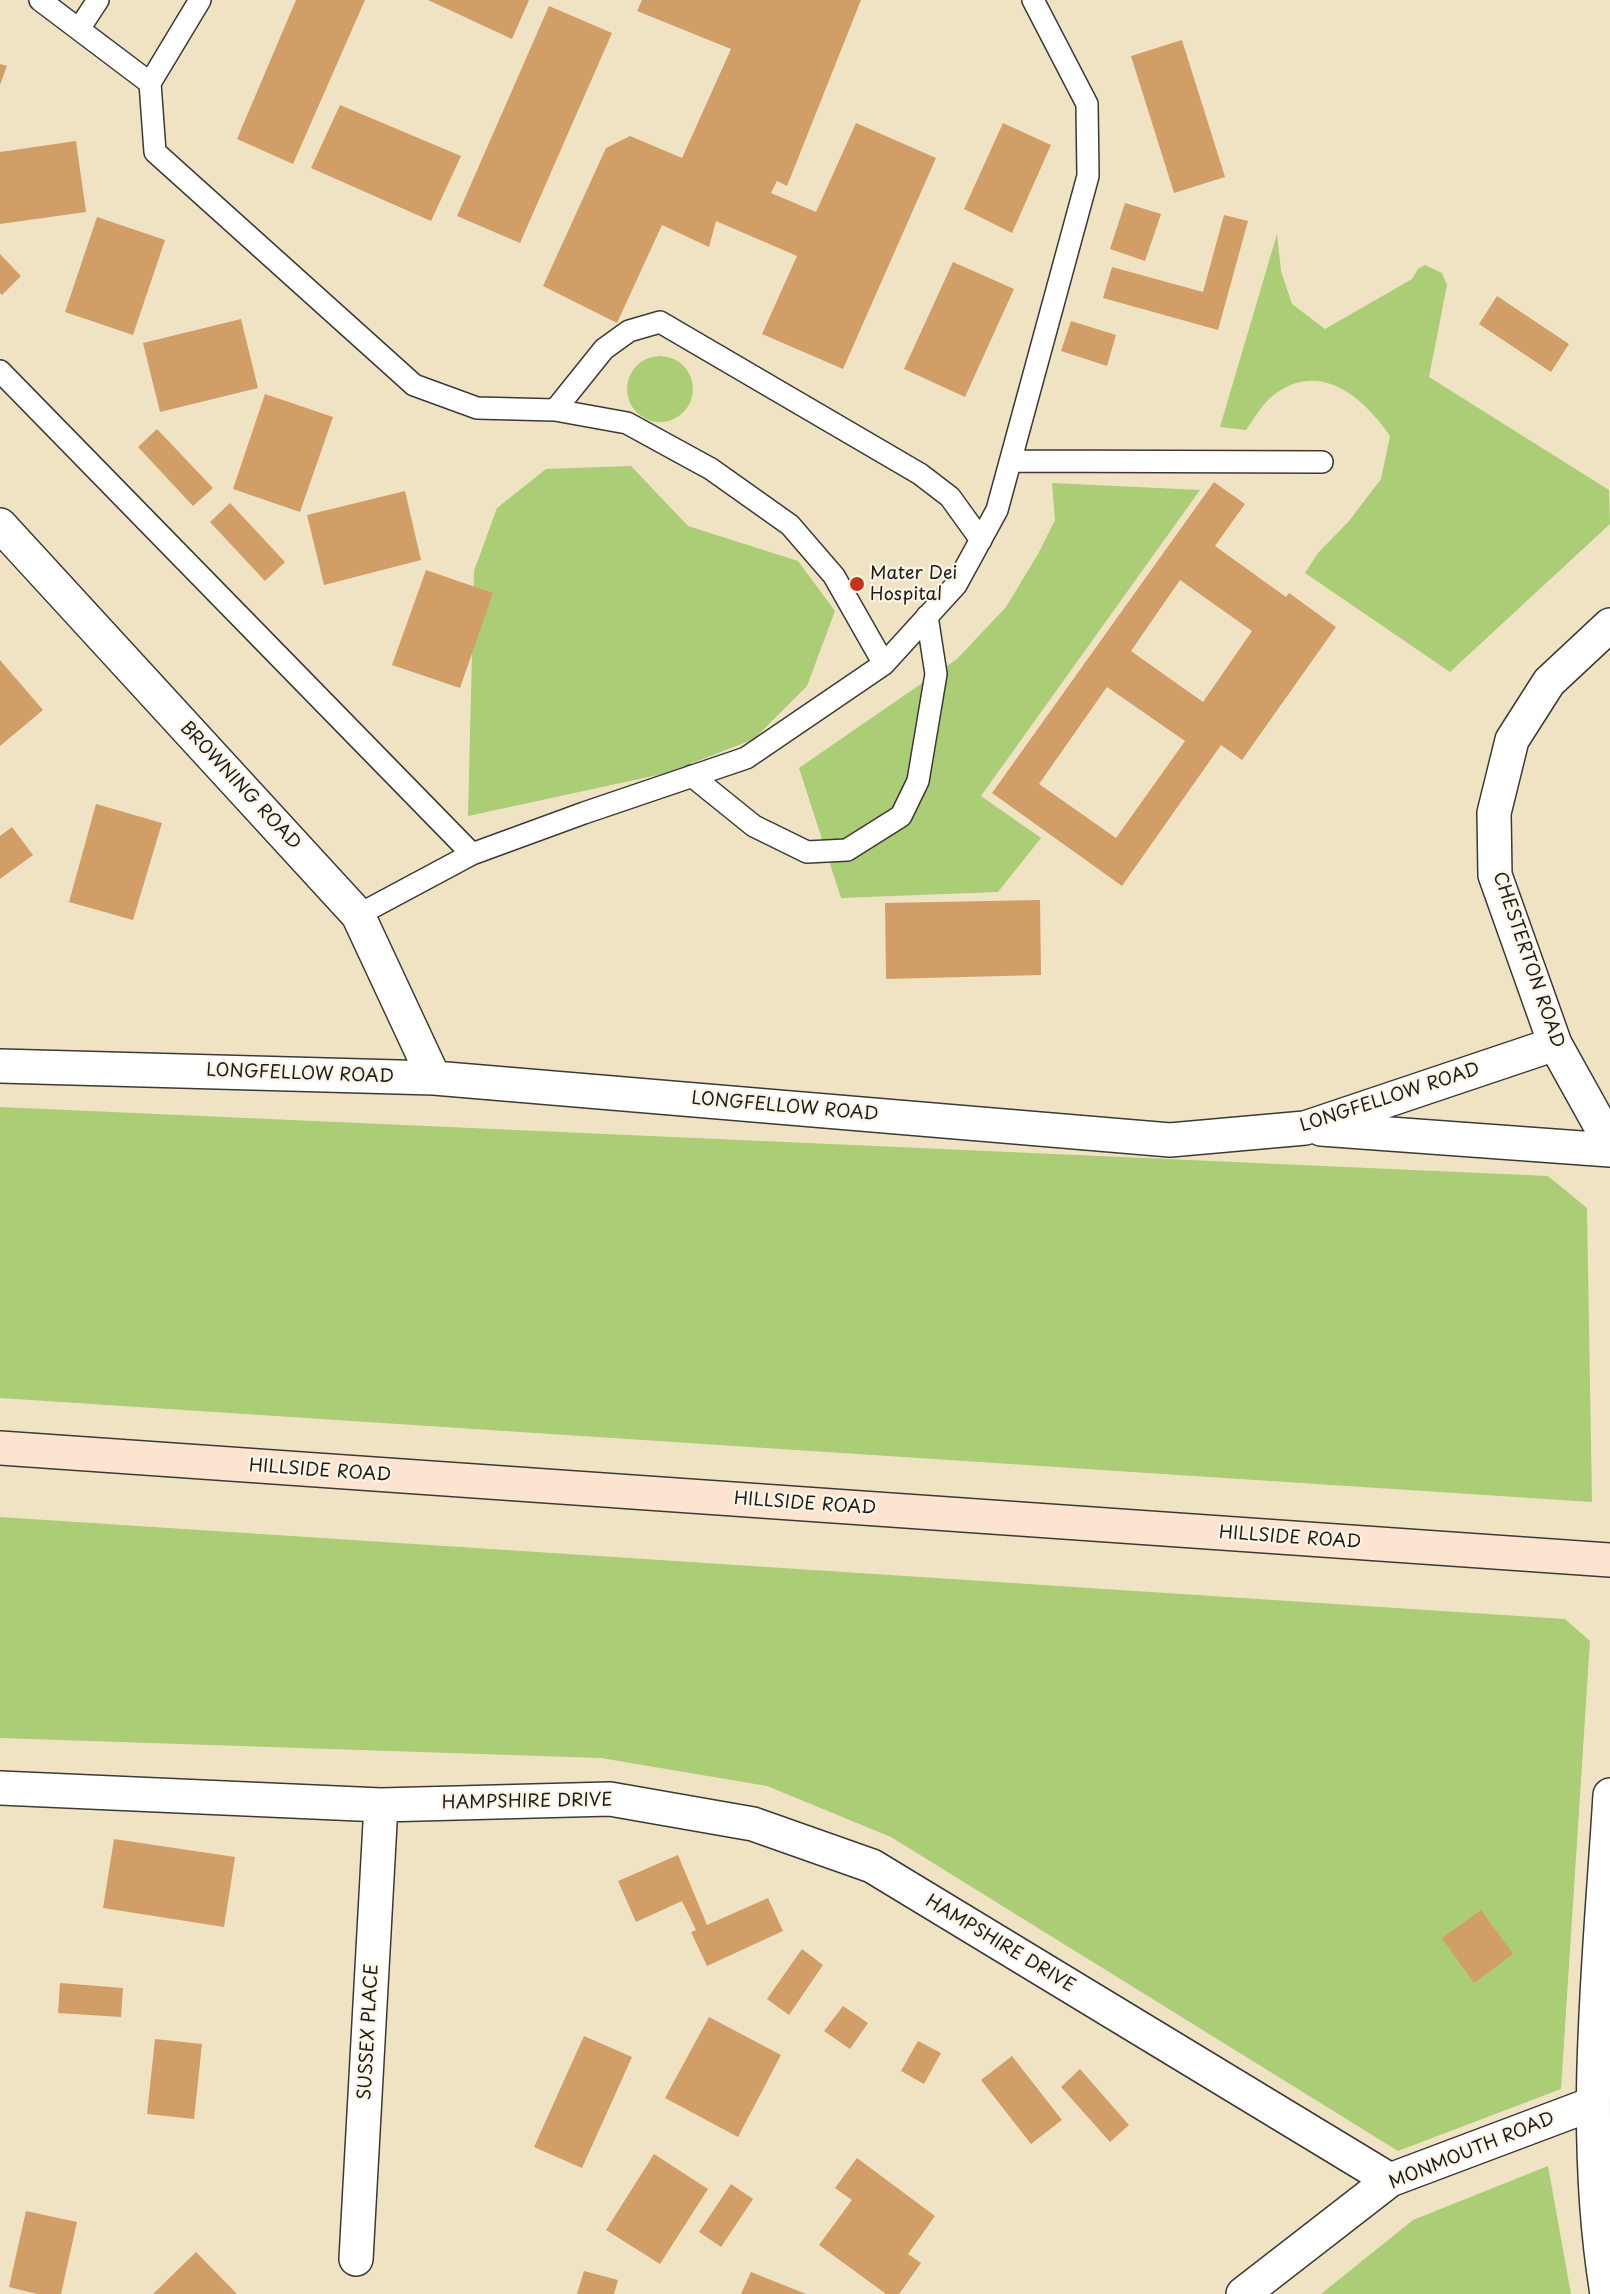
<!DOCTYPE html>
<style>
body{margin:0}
canvas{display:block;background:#f0e3c4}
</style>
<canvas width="1610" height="2294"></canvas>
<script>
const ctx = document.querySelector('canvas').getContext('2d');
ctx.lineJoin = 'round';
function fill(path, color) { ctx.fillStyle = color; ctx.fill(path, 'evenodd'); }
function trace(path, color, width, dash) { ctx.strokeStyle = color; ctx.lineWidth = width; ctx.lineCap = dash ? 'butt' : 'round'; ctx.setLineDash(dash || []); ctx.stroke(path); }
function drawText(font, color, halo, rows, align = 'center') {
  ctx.font = font + ' "Playpen Sans",sans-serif'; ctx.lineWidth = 4.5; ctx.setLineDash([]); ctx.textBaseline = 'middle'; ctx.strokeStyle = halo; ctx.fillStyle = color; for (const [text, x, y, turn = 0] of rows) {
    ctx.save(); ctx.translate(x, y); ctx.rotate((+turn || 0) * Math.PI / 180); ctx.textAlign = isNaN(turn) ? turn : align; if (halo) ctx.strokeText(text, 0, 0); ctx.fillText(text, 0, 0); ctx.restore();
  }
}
const green = new Path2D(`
 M1277,234l4,37 11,33 33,25 87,-50 6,-10 7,-4 17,8 5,12 -18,92 180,113 1,34 -160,148 -145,-99 13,-20 31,-32 32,-42 9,-43c-26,-38 -69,-76 -115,-42 -12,8 -21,25 -29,36l-26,-3z
 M627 389a33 33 0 1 1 66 0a33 33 0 1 1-66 0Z
 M631,466l57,60 110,35 37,50 -28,75 -53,53 -87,34 -199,43 6,-245 23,-63 49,-39z
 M1052,483l148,7 -219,306 60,42 -43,54 -157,6 -42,-130 158,-109 49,-52 32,-53 17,-34z
 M0,1107l1548,69 39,32 5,294 -1592,-104z
 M0,1517l1565,102 25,22 -29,448 -163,62 -507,-314 -124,-51 -166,-28 -601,-20z
 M1548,2166l23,128h-250l92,-74z`);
const building = new Path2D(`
 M296,0h69l-72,164 -56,-25z
 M428,0h101l-17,39z
 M642,0h219l-74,186 -10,-5 -6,12 45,19 40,-89 80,35 -93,211 -81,-35 35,-78 -81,-35 -7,26 -47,-22 -45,98 -74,-37 63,-138 24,-12 52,22 49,-109 -94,-38z
 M549,6l63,27 -92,210 -63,-27z
 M1182,40l43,137 -51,16 -43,-137z
 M0,64l7,2 -7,19z
 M340,105l121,51 -30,65 -120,-53z
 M1003,123l48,22 -39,88 -48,-24z
 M76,141l10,71 -86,12v-72z
 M1125,203l36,11 -16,47 -35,-12z
 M1224,215l24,6 -30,109 -115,-32 9,-31 91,25z
 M97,217l68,23 -32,95 -68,-23z
 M0,254l21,22 -19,19 -2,-2z
 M953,262l61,27 -49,108 -61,-28z
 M1497,296l72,48 -18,28 -72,-48z
 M241,319l17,69 -98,24 -17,-69z
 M1071,321l45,14 -9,31 -46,-15z
 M265,394l68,23 -33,95 -67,-23z
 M157,429l56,59 -20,18 -55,-59z
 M1214,482l31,22 -30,42 71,51 3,-4 47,34 -94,133 -21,-15 -99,141 -130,-93zM1180,580l72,51 -49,71 -72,-51zM1107,687l78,54 -69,97 -77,-54z
 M405,491l16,69 -97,25 -17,-70z
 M230,503l55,59 -20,19 -55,-59z
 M426,570l67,23 -33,95 -68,-23z
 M0,660l43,50 -43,36z
 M96,804l66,19 -29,97 -64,-18z
 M12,827l21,28 -33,24v-43z
 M1040,900l1,75 -155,4 -1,-76z
 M114,1839l121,18 -11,70 -121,-19z
 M678,1855l29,70 61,-27 15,33 -76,35 -16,-34 5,-2 -14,-29 -46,21 -18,-41z
 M1481,1910l32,44 -39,29 -32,-45z
 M802,1949l21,16 -34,50 -22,-16z
 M60,1983l63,5 -2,29 -63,-4z
 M843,2006l25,17 -18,26 -26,-18z
 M709,2017l72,38 -43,82 -73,-39z
 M584,2036l48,21 -50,111 -48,-21z
 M155,2039l47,5 -8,75 -47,-5z
 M918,2041l23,12 -17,31 -23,-13z
 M1012,2056l50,64 -31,24 -50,-64z
 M1080,2069l49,56 -19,17 -49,-55z
 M654,2154l54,35 -48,75 -54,-34z
 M857,2158l78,58 -27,38 13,9 -22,31h-13l-67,-49 33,-45 -17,-12z
 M731,2184l22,15 -32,48 -22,-15z
 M26,2211l51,11 -16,72h-24l-28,-7z
 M196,2252l41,42h-84z
 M584,2271l34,9 -4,14h-37z
 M751,2272l55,22h-65z`);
const lane = new Path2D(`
 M40,0l110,83
 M200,0l-50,83 5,69 259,233 63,23 78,2 72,13 84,46 79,56 44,51 50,88
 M79,29l19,-29
 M0,371l472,483
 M555,410l49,-61 25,-18 31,-9 260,152 30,23 31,43
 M1011,461l311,1
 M692,776l62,50 53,26 40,-2 54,-34 17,-35 18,-107 -9,-58
 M358,915l114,-61 112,-41 162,-55 138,-94 72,-79 41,-75 91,-334 -1,-72 -54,-104`);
const street = new Path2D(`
 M0,525l358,390 76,163
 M1610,625l-61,57 -37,58 -18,73 1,62 60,169 55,99
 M0,1066l434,12 736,62 135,-12 250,-84
 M1321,1129l289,21
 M0,1788l381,17 229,-6 143,25 119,42 518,314
 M356,2259l25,-454
 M1243,2294l147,-114 202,-76
 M1607,2294c-27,-165 -7,-333 3,-499`);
const secondary = new Path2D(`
 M0,1448l1610,112`);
const markers = [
 [857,584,8,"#c8321e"]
];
const poiNames = [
 ["Mater Dei",870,574],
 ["Hospital",870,595]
];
const streetNames = [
 ["BROWNING ROAD",240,786,47],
 ["CHESTERTON ROAD",1528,960,71],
 ["LONGFELLOW ROAD",300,1074,2],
 ["LONGFELLOW ROAD",1390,1098,-18],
 ["LONGFELLOW ROAD",785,1107,5],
 ["HILLSIDE ROAD",320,1471,4],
 ["HILLSIDE ROAD",805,1504,4],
 ["HILLSIDE ROAD",1290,1538,4],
 ["HAMPSHIRE DRIVE",527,1802,-1],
 ["HAMPSHIRE DRIVE",1000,1944,31],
 ["SUSSEX PLACE",369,2032,-87],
 ["MONMOUTH ROAD",1472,2151,-22]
];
fill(green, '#abcd76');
fill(building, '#d29e67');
trace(lane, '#3c3a35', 24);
trace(street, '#3c3a35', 36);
trace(secondary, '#3c3a35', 36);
trace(lane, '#fff', 21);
trace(street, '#fff', 33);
trace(secondary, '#fde4d1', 33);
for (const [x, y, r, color] of markers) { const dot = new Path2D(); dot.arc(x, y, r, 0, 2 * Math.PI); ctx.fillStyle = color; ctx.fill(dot); trace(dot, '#fcf5e5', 2); }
drawText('18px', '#1c1c1c', '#fcf5e5', poiNames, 'left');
drawText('18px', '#1c1c1c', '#fcf5e5', streetNames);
</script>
